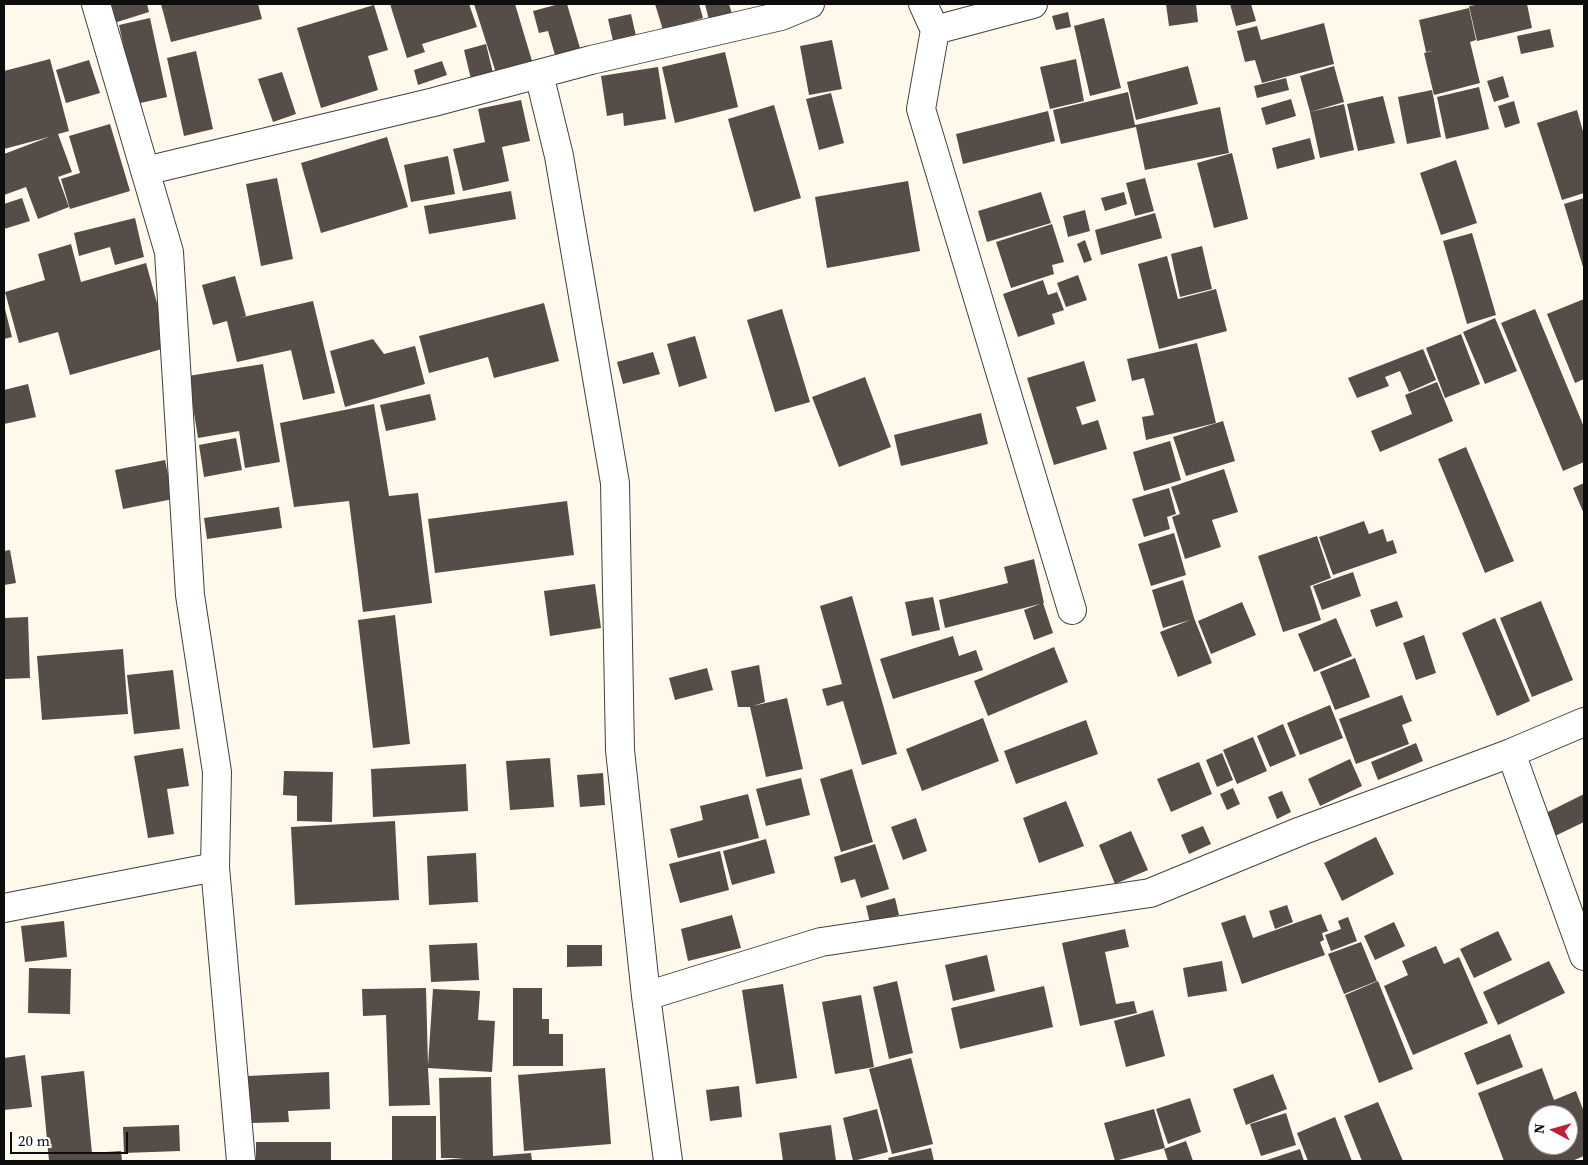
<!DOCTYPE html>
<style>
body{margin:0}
#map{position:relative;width:1588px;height:1165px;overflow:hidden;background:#fff9ec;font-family:"Source Serif 4",serif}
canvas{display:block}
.frame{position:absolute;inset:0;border:5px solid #0d0d0d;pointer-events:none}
.north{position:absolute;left:1528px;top:1105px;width:50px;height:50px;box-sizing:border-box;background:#fff;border:1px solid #9e9e9e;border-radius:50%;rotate:276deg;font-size:14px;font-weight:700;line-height:20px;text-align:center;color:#0d0d0d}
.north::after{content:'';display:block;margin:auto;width:18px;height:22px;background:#c41d36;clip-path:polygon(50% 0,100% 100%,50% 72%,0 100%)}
.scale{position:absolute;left:10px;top:1132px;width:118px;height:22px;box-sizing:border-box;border:2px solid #0d0d0d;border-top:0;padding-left:6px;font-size:15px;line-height:18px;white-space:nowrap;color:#0d0d0d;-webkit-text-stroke:4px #fff;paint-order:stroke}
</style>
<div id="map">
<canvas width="1588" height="1165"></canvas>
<div class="frame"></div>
<div class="north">N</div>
<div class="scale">20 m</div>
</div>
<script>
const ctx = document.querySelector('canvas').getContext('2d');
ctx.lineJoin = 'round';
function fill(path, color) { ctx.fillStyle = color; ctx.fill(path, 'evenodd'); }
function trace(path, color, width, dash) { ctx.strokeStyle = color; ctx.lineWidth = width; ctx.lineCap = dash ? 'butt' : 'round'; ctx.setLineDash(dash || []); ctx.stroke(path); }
const building = new Path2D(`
 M109,4h38l2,8 -35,11z
 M161,4h97l4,15 -91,23z
 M390,4h79l8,23 -55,17 3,8 -18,6z
 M474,4h41l17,57 -36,12z
 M559,4h8l13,44 -25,7 -7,-24 -9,2 -6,-22z
 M655,4h44l4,14 -40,12z
 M705,4h24l3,10 -23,6z
 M1166,4h30l2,18 -29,4z
 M1230,4h21l5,17 -20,5z
 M1482,4h45l5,24 -55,13 -8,-35z
 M374,5l14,45 -20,6 10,34 -57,18 -24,-80z
 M1469,8l7,32 -6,2 10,41 -46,12 -10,-42 8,-2 -6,1 -7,-32z
 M1068,12l3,15 -15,3 -4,-14z
 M631,14l5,22 -23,5 -5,-22z
 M150,18l17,79 -31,7 -17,-79z
 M1104,18l17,70 -31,8 -16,-70z
 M1324,23l10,41 -72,19 -7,-23 -10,2 -8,-31 20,-5 4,14z
 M1550,29l4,18 -33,7 -4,-18z
 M832,40l10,49 -33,6 -9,-49z
 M486,44l7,29 -22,6 -7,-29z
 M196,51l17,78 -29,7 -17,-78z
 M725,52l13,55 -63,16 -13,-56z
 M50,59l19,72 -11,3 14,38 -14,5 11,30 -31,12 -12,-32 -22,8v-41l45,-17 -45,12v-78z
 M1076,59l8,42 -34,8 -10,-42z
 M89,60l11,33 -34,10 -10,-33z
 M442,61l5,14 -29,10 -4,-15z
 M1188,66l10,38 -62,16 -9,-38z
 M1334,66l10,36 -34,10 -10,-36z
 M658,67l8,52 -42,7 -1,-13 -16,3 -6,-40z
 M282,72l14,42 -23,8 -15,-43z
 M1503,76l6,21 -15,5 -7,-21z
 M1286,78l3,12 -32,8 -3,-12z
 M1479,87l10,42 -43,10 -9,-42z
 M1432,90l9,47 -34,7 -9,-47z
 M1128,92l7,33 85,-18 9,46 -84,17 -9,-43 -75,17 -8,-34z
 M831,93l13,50 -25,7 -13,-51z
 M1383,96l12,47 -37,8 -11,-47z
 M1291,99l5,17 -30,9 -5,-17z
 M521,100l9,41 -28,6 7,34 -46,10 -10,-42 32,-7 -7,-33z
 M1514,101l6,22 -15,5 -7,-22z
 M1344,104l10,46 -34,8 -10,-46z
 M774,105l27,93 -47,14 -26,-93z
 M1577,110l7,25v58l-22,7 -25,-77z
 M1048,111l7,30 -92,23 -7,-30z
 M110,124l20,67 -60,18 -9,-30 19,-6 -11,-37z
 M387,137l21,70 -87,26 -20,-70z
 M1310,138l5,21 -38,10 -5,-21z
 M1232,153l16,66 -34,9 -17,-65z
 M448,156l7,38 -44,8 -7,-37z
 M1456,160l21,63 -36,12 -21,-62z
 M277,178l16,81 -32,7 -15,-82z
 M1145,178l9,33 -19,5 -9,-33z
 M908,181l12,70 -93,17 -12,-71z
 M511,191l5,28 -87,15 -5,-28z
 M1041,192l10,31 -64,19 -9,-31z
 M1124,192l3,12 -22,7 -4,-13z
 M22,198l8,23 -26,8v-25z
 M1584,198v69h-1l-19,-63z
 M1085,210l5,21 -22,6 -5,-21z
 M1155,213l7,25 -61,17 -6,-25z
 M135,218l9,39 -29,8 -5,-18 -31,9 -5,-23z
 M1052,224l12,38 -12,3 2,9 -43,14 -15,-46z
 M1472,233l24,82 -29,9 -24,-83z
 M1085,240l7,20 -8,3 -7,-19z
 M71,244l10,38 65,-19 23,84 -99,28 -12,-43 -39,11 -14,-51 40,-12 -7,-26z
 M1202,246l10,43 -32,8 -9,-43z
 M1167,256l11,43 38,-10 11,42 -68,18 -21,-85z
 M1078,275l9,25 -21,7 -9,-24z
 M235,276l11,40 -7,2 74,-17 22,92 -32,7 -12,-50 -54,12 -10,-41 -14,4 -11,-40z
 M1043,280l5,15 9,-3 7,18 -12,4 3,10 -37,13 -15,-43z
 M1584,299v80l-9,4 -28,-69z
 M544,303l15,58 -65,17 -6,-21 -59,16 -10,-37z
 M4,305l8,32 -8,2z
 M782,309l28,93 -35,10 -28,-92z
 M1535,309l49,118v35l-21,9 -62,-148z
 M1495,318l22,53 -32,13 -22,-52z
 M1461,334l19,50 -35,14 -19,-50z
 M695,336l12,42 -28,9 -12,-43z
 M373,339l11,15 31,-8 10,38 -80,23 -15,-56z
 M1197,343l19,80 -70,17 -4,-23 12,-2 -10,-37 -12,3 -5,-22z
 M1423,349l13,31 -27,12 -9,-21 -15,6 4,9 -32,12 -9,-20z
 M653,352l7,22 -37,10 -6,-22z
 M1084,361l12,40 -20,6 6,18 16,-5 9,29 -53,16 -27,-87z
 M263,364l17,98 -35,6 -6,-37 -41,7 -10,-62z
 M865,377l26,70 -52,20 -27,-70z
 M1437,382l16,39 -73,31 -9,-21 41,-17 -7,-19z
 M28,384l8,33 -32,7v-34z
 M430,394l6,26 -50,11 -6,-26z
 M374,404l15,92 29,-3 14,110 -69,9 -14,-111 -55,6 -14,-84z
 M981,413l7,31 -87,22 -7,-31z
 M1223,421l12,40 -49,15 -13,-39z
 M236,438l6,32 -38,7 -5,-32z
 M1170,441l11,39 -37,11 -11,-39z
 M1466,447l48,114 -29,12 -47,-114z
 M165,460l8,39 -50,10 -8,-39z
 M1224,469l14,43 -26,8 9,27 -36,12 -13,-42 8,-3 -9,-27z
 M1584,483v31l-11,-26z
 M1169,488l7,26 -9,3 3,12 -26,8 -12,-38z
 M567,501l7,54 -139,18 -7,-54z
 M279,507l3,21 -75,11 -3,-21z
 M1364,521l5,13 14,-5 4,13 6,-2 4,13 -64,22 -14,-38z
 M1174,533l12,42 -35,11 -13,-42z
 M1317,536l14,42 -21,8 11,34 -38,12 -25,-76z
 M10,550l6,33 -12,2v-34z
 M1034,559l10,44h-1l10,30 -19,7 -10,-30 16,-6 -95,24 -6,-28 69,-17 -4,-16z
 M1353,572l8,24 -39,14 -9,-24z
 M1183,580l11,38 18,45 -34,14 -18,-45 30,-12 -27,8 -11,-38z
 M595,584l6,44 -51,8 -6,-45z
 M852,596l45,158 -35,11 -19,-64 -16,5 -5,-17 20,-5 -22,-78z
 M933,597l7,33 -28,6 -7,-34z
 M1397,601l6,16 -27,10 -6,-17z
 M1541,601l32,79 -41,17 -32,-79z
 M1242,602l14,33 -45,19 -13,-33z
 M395,615l15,129 -37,4 -15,-128z
 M28,617l2,61 -26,1v-61z
 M1336,618l16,38 -38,16 -16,-38z
 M1495,618l35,83 -33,15 -35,-83z
 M1424,635l12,38 -20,7 -13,-37z
 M953,636l6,20 17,-6 7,20 -90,29 -13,-40z
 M1054,647l14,35 -80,34 -14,-35z
 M123,649l5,65 -86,6 -5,-64z
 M1355,658l15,39 -35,13 -15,-38z
 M759,665l6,37 -12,4 34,-8 16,71 -37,8 -16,-70h-12l-7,-36z
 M707,668l6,22 -38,10 -6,-22z
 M173,670l7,59 -46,5 -7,-59z
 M1402,695l10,26 -10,4 7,19 -53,20 -17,-45z
 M1330,705l13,33 -43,17 -13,-32z
 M983,718l16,43 -77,30 -16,-42z
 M1086,720l12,34 -82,30 -12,-33z
 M1283,724l13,32 -26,11 -13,-31z
 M1253,737l14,34 -30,13 -14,-34z
 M1416,743l7,18 -45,19 -7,-18z
 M183,748l6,38 -22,3 7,45 -26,4 -14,-82z
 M1222,753l11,27 -16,7 -11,-27z
 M550,758l4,49 -44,3 -4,-49z
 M1350,759l12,27 -42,20 -12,-27z
 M1199,762l13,32 -41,18 -14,-33z
 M466,764l2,47 -95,6 -2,-48z
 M852,769l21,73 -32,10 -21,-73z
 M284,771l49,1 -1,50 -35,-1v-25l-14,-1z
 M603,773l2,32 -25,2 -3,-32z
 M801,778l9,37 -44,11 -10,-37z
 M1233,788l7,16 -13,6 -7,-16z
 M1282,791l9,21 -14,7 -9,-22z
 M748,794l11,44 -81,20 -8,-29 33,-9 -3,-14z
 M1584,794v28l-29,14 -11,-22z
 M1066,801l18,45 -45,17 -16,-45z
 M916,818l11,33 -24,9 -12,-33z
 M395,821l4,79 -104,5 -4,-78z
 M1203,826l8,18 -22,10 -8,-19z
 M1131,831l17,39 -33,14 -16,-39z
 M1376,837l18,37 -52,27 -18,-38z
 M766,839l9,34 -43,12 -9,-34z
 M875,844l14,45 -28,9 -6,-19 -14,4 -7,-26z
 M720,851l9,39 -49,13 -11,-39z
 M476,853l2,49 -49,3 -2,-49z
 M895,898l4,17 -29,8 -4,-17z
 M1287,905l6,17 -18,7 -6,-18z
 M1321,914l7,17 -6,2 2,7 -4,2 5,13 -83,29 -21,-61 24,-8 8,23z
 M732,915l9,33 -53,13 -7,-32z
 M1348,917l9,24 -26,10 -6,-16 16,-6 -3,-8z
 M64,921l3,36 -42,5 -4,-36z
 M1394,922l11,24 -30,14 -11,-24z
 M1125,929l4,18 -24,5 11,52 18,-3 3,12 -57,13 -18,-83z
 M1498,931l14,29 -38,18 -14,-29z
 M1361,942l16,39 -33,13 -16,-40z
 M477,943l2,37 -48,2 -2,-37z
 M567,945h35v21l-35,1z
 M1436,946l8,18 15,-7 29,66 -75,32 -29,-69 24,-11 -6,-14z
 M987,955l8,36 -42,10 -8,-36z
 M1222,961l5,30 -39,6 -5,-29z
 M1549,961l16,32 -67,32 -15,-33z
 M29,968l42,1 -1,45 -42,-1z
 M897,981l16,72 -24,6 -16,-72z
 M1378,981l35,88 -34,14 -34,-88z
 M783,984l14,94 -41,6 -14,-94z
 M1044,986l9,41 -93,22 -9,-41z
 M426,988l2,77 5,-76 47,2 -2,29 17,1 -3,51 -64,-4 2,37 -41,1 -3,-91 -23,1 -1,-27z
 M513,988h29v31h7v15h14v32h-50z
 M861,995l13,72 -39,7 -13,-72z
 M1153,1010l12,46 -39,11 -12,-46z
 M1510,1034l13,33 -46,18 -13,-32z
 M25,1055l7,52 -28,3v-52z
 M911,1058l22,86 -41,10 -23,-85z
 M605,1068l6,76 -87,7 -6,-76z
 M1542,1068l12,32 22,-9 8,21v44l-12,5h-68l-26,-68zM1538,1115h30v30h-30z
 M84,1071l8,82 29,-2 1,10h-73l-8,-85z
 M329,1072l1,37 -42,2 1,11 -38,1 -3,-47z
 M1273,1074l14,35 -41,16 -13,-36z
 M491,1077l2,79 38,-3 1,8h-91v-1l23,-2h-23l-2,-80z
 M739,1086l3,31 -32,4 -4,-31z
 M1190,1098l11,34 -33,12 -12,-35z
 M1378,1102l25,59h-41l-18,-45z
 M877,1109l11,43 -35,9 -10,-43z
 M1154,1109l11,39 -50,13 -11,-38z
 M1286,1113l10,32 -35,11 -11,-32z
 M392,1116h44v45h-44z
 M1335,1117l17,44h-44l-11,-28z
 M179,1125l1,26 -56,2 -1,-26z
 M831,1125l5,36h-53l-4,-28z
 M1186,1141l7,20h-25l-4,-12z
 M256,1142h75v19h-75z
 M931,1148l3,13h-45l-1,-3z
 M1300,1149l4,12h-40z`);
const street = new Path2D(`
 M96,4l73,248 21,343 27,177 -2,95 26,294
 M923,4l12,26 98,-26
 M935,30l-14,79 151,501
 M539,74l20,82 56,327 5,267 26,246 22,165
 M145,171l289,-69 157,-42 190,-44 29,-12
 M1511,753l73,203
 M4,908l211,-41
 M646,996l175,-54 329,-49 151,-62 210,-78 73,-31`);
fill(building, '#564c48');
trace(street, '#404040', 30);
trace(street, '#fff', 28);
</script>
